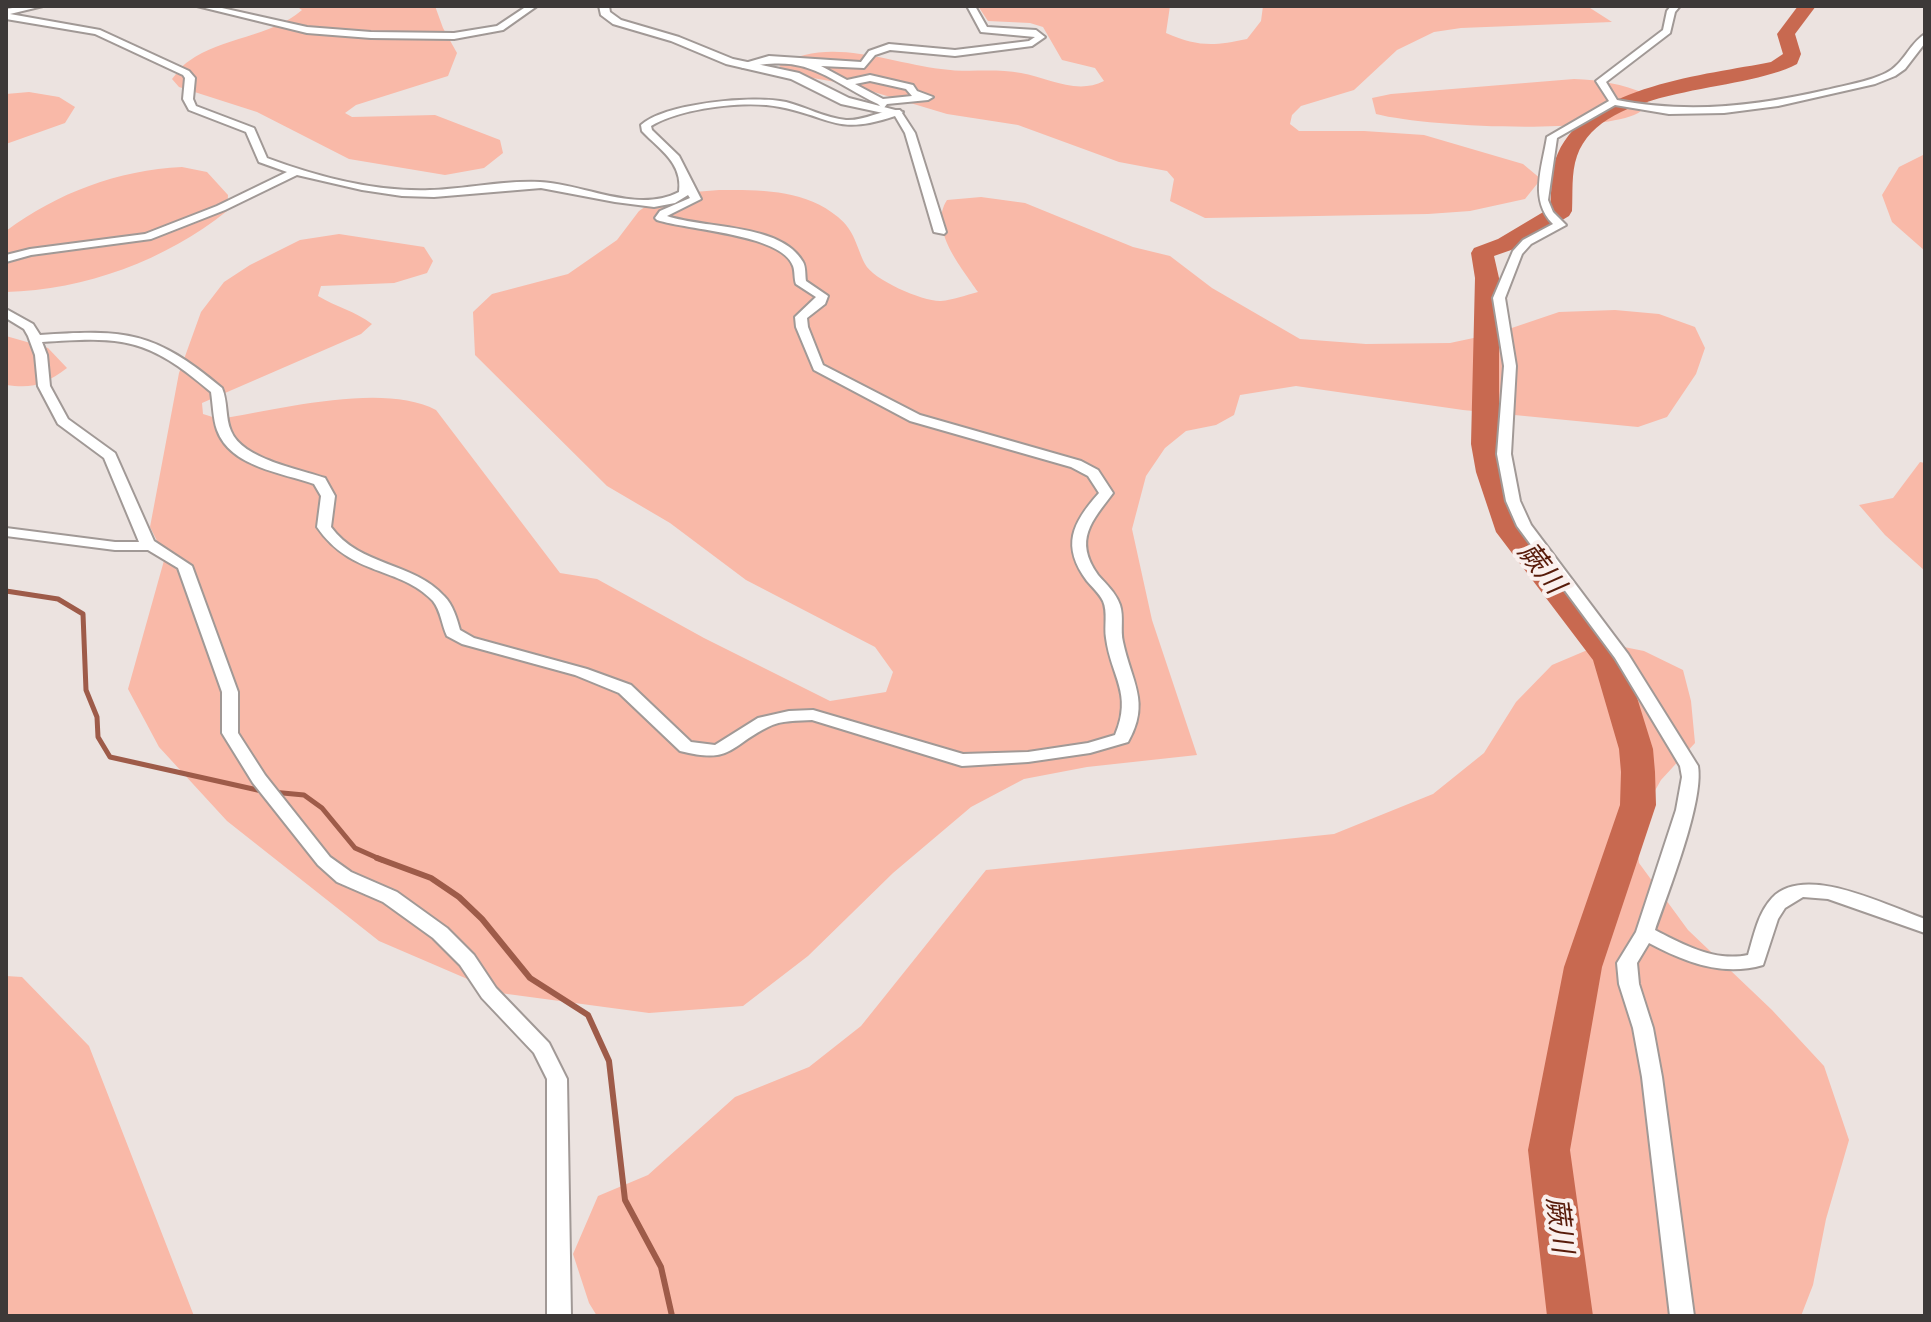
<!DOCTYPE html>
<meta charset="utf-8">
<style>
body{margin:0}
#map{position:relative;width:1931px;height:1322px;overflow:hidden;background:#ece3e0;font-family:"Varela Round",sans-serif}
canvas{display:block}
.frame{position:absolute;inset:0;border:8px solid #3d3938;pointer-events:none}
</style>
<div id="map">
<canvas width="1931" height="1322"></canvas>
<div class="frame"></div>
</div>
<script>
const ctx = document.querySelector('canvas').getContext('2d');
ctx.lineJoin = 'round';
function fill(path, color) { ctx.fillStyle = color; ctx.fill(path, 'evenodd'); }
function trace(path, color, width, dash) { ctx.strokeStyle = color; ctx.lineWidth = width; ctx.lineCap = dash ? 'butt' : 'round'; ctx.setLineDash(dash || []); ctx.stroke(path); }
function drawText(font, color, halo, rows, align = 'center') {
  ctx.font = font + ' "Varela Round","Noto Sans JP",sans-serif'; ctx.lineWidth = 8; ctx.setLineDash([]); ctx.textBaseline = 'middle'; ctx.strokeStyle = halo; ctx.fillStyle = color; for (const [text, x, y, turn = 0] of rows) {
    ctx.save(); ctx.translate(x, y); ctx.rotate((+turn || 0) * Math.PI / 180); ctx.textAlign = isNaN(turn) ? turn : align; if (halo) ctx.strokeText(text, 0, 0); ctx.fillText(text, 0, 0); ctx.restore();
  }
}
const green = new Path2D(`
 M296,6h139l8,22 14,25 -9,23 -92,29 -11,8 7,4 83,-2 65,25 3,13 -19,15 -39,7 -96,-16 -92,-47 -78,-25 -7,-8c5,-6 10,-14 17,-18 33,-24 82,-24 113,-51z
 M978,6h192l-4,27c32,14 48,13 81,6l14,-18 2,-15h324l25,16 -151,6 -27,4 -37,18 -43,40 -53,16 -9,9 -2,9 9,7h65l60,4 99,29 18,15 -16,20 -55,12 -42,3 -223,4 -35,-17 4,-22 -7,-8 -48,-9 -101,-37 -71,-11 -100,-30 -57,-10 -11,-8c47,-31 112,-3 162,3 26,4 53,-1 80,4 27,5 56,22 83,8l-9,-13 -33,-8 -19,-33 -13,-4 -42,-2z
 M1574,79c26,1 48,5 72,15l2,9c-4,5 -8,10 -14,12 -48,19 -207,12 -258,-1l-4,-16 19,-4z
 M29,92l30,5 16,10 -10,16 -59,21v-50z
 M1925,154v97l-33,-29 -10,-27 17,-28z
 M182,167l25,5 21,23 -1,16c-61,49 -142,79 -221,81v-61c51,-38 112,-61 176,-64z
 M719,190c42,0 85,-1 119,27 17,14 18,29 27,47 8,16 59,38 76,37 12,-1 25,-6 37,-9 -16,-24 -50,-63 -31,-92l34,-3 44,6 108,44 37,9 42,32 88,51 66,5 84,-1 47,-10 62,-21 56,-2 44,4 36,13 10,21 -9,26 -29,43 -29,10 -175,-17 -167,-24 -56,9 -6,20 -18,10 -30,6 -21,17 -19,28 -14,53 20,91 45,135 -110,12 -63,12 -53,28 -78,66 -85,83 -65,50 -94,7 -149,-20 -121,-52 -152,-120 -68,-74 -31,-58 37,-132 -15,-30 29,-154 22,-61 23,-30 26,-17 50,-25 39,-6 85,13 9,14 -6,12 -33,10 -73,3 -3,10c18,11 37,15 54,28l-11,10 -159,69 1,11 16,5c60,-9 163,-37 217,-9l124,163 37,6 107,59 126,63 56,-9 7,-20 -18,-25 -129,-67 -76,-57 -63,-37 -132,-131 -2,-43 19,-18 76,-20 49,-34 22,-29 13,-9 30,-9z
 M6,336l42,12 19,20c-22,16 -33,21 -61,17z
 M1920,462l5,1v108l-40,-36 -26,-30 34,-7z
 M1604,643l40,8 39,19 8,31 4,42 -34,37 -26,46 4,37 49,67 84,80 52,56 25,74 -23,79 -13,66 -12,31h-1204l-8,-13 -16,-49 25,-58 50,-21 87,-78 74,-30 52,-41 125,-156 348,-36 99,-40 51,-41 32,-51 36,-37z
 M6,976l16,1 67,69 105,270h-188z`);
const streamFar1 = new Path2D(`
 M6,591l52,8 25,15 3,76 11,27 1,20 12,20 152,34
 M272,792l32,3 18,13 33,40 27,12`);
const stream = new Path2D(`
 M377,858l54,20 28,19 23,22 48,59 58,37 21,46 16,139 36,67 11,49`);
const river = new Path2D(`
 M1798,6h18l-21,28 6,20 -4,10c-56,30 -194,20 -220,92 -6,17 -4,37 -5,55l-3,5 -55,33 -20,7 5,22v166l5,28 21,59 100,128 28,90 2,23 1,33 -54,162 -32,183 23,166h-46l-19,-166 36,-183 56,-162 1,-33 -2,-23 -26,-89 -97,-128 -20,-60 -5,-28 4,-166 -4,-25 3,-5 24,-9 52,-31c2,-17 0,-39 8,-55 31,-68 148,-78 213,-91l12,-8 -6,-20z`);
const minor = new Path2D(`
 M25,6h18l-33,8 90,16 89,41 6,7 -2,21 3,7 58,22 13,30c51,19 108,34 163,32 37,-1 73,-10 110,-8 44,2 97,32 139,10 4,-29 -19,-42 -37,-61l-1,-6c24,-22 113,-30 145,-23 20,5 39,16 60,18 19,1 36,-11 54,-10l15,23 31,99 -2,2 -10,-2 -29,-99 -10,-17c-59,20 -63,1 -115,-9 -34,-7 -99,1 -129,19l1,4 27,26 22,43 -34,17c38,13 114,7 136,46 3,5 2,13 3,19l22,15 -3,8 -18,14 1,9 15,38 97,50 161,46 17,9 15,23c-21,28 -40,47 -15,82 8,9 18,18 22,30 4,12 0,25 3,37 8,39 28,60 5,100l-38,11 -62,9 -66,4 -150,-46c-14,1 -31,0 -44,7 -40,20 -36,37 -88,24l-61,-58 -44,-18 -113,-31 -15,-8c-5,-10 -6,-25 -14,-35 -33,-35 -82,-24 -116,-74l4,-31 -7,-12c-31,-11 -84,-17 -97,-54 -4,-11 -4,-25 -6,-38 -63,-54 -88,-56 -169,-50l5,13 3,31 18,33 47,34 39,88 38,25 46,126v41l27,42 65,82 21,15 46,20 50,36 27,27 22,33 53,55 18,36 4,237h-24v-237l-13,-26 -52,-55 -22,-33 -27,-27 -50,-36 -46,-20 -19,-17 -65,-82 -31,-50v-41l-44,-124 -30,-18h-33l-109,-14v-8l109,14h24l-35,-84 -46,-34 -20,-38 -3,-31 -7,-19 -4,-7 -18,-11v-9l27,15 7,11c86,-6 114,-4 182,53 6,14 3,30 9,43 11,28 68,38 94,47l10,18 -4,31c28,39 82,35 113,69 9,9 13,23 16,34l14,8 113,31 44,16 60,57 24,3 43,-27 31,-7 24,-1 150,44 65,-2 60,-9 27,-8c18,-42 -4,-58 -9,-97 -2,-12 2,-26 -3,-37 -4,-8 -11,-14 -16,-20 -26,-35 -15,-58 12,-88l-11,-17 -17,-9 -161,-46 -96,-51 -18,-43 -1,-10 21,-20 -20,-13c-2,-5 -1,-13 -3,-18 -11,-32 -106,-36 -136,-46l-2,-2 5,-7 30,-13 -2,-3 -13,8 -21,4 -39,-5 -74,-14 -107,9 -32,-1 -40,-6 -65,-15 -72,35 -74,29 -120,16 -25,7v-7l24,-6 115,-15 72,-28 70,-34 -28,-10 -13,-30 -57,-22 -6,-11 2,-21 -2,-3 -88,-41 -89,-15v-10z
 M197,6h16l94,21 64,5 83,1 43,-7 30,-20h10l-34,24 -49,9 -83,-1 -64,-5z
 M967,6h8l12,21 49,3 9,7 -13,9 -77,10 -65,-6 -15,5 -11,13 -43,-2 26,14 23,-5 43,10 4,6 16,6 -5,3 -41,4 -4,5 -5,-5c-55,-27 -70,-51 -135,-36l-5,-3 31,-9 92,6 8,-11 20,-7 66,6 74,-9 6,-4 -54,-5zM870,81l36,8 6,7 -29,3 -28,-15z
 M1671,6h9l-5,6 -5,21 -64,49 11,18c72,14 139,6 209,-10 20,-5 42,-8 60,-17 18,-9 23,-29 39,-39v9l-20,26 -10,7 -20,8 -97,22 -54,7 -55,1 -54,-9 -58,33 -9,62 5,12 13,13 -35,19 -9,10 -17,44 11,68 -5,88 9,47 11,24 97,129 70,112c6,36 -30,126 -43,164 29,15 60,32 93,25 6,-20 10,-42 24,-57 33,-35 115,8 153,21v14l-97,-34 -25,-2 -18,11 -7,11 -15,46c-41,12 -78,-3 -114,-22l-12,20 2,21 14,44 9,49 32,239h-24l-28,-239 -9,-49 -14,-44 -2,-21 19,-31 40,-122 6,-33 -2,-11 -65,-108 -98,-132 -11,-25 -9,-47 7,-88 -11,-68 20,-47 10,-11 30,-16c-24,-24 -11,-56 -6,-87l62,-36 -13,-20 67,-51 4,-19z`);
const tertiary = new Path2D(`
 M599,6h10l1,6 11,8 58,17 54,22 66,14 50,25 54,14 -6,4 -56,-12 -50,-25 -65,-15 -55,-23 -58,-17 -12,-9z`);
const waterNames = [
 ["蕨川",1540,569,52],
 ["蕨川",1558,1225,83]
];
fill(green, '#f9b9a8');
trace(streamFar1, '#9e5b49', 5);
trace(stream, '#9e5b49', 6);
fill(river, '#c86950');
trace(minor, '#a19996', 4);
trace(tertiary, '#a19996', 4);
fill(minor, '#fff');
fill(tertiary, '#fff');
drawText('italic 28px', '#581b0a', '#faf0ee', waterNames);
</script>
